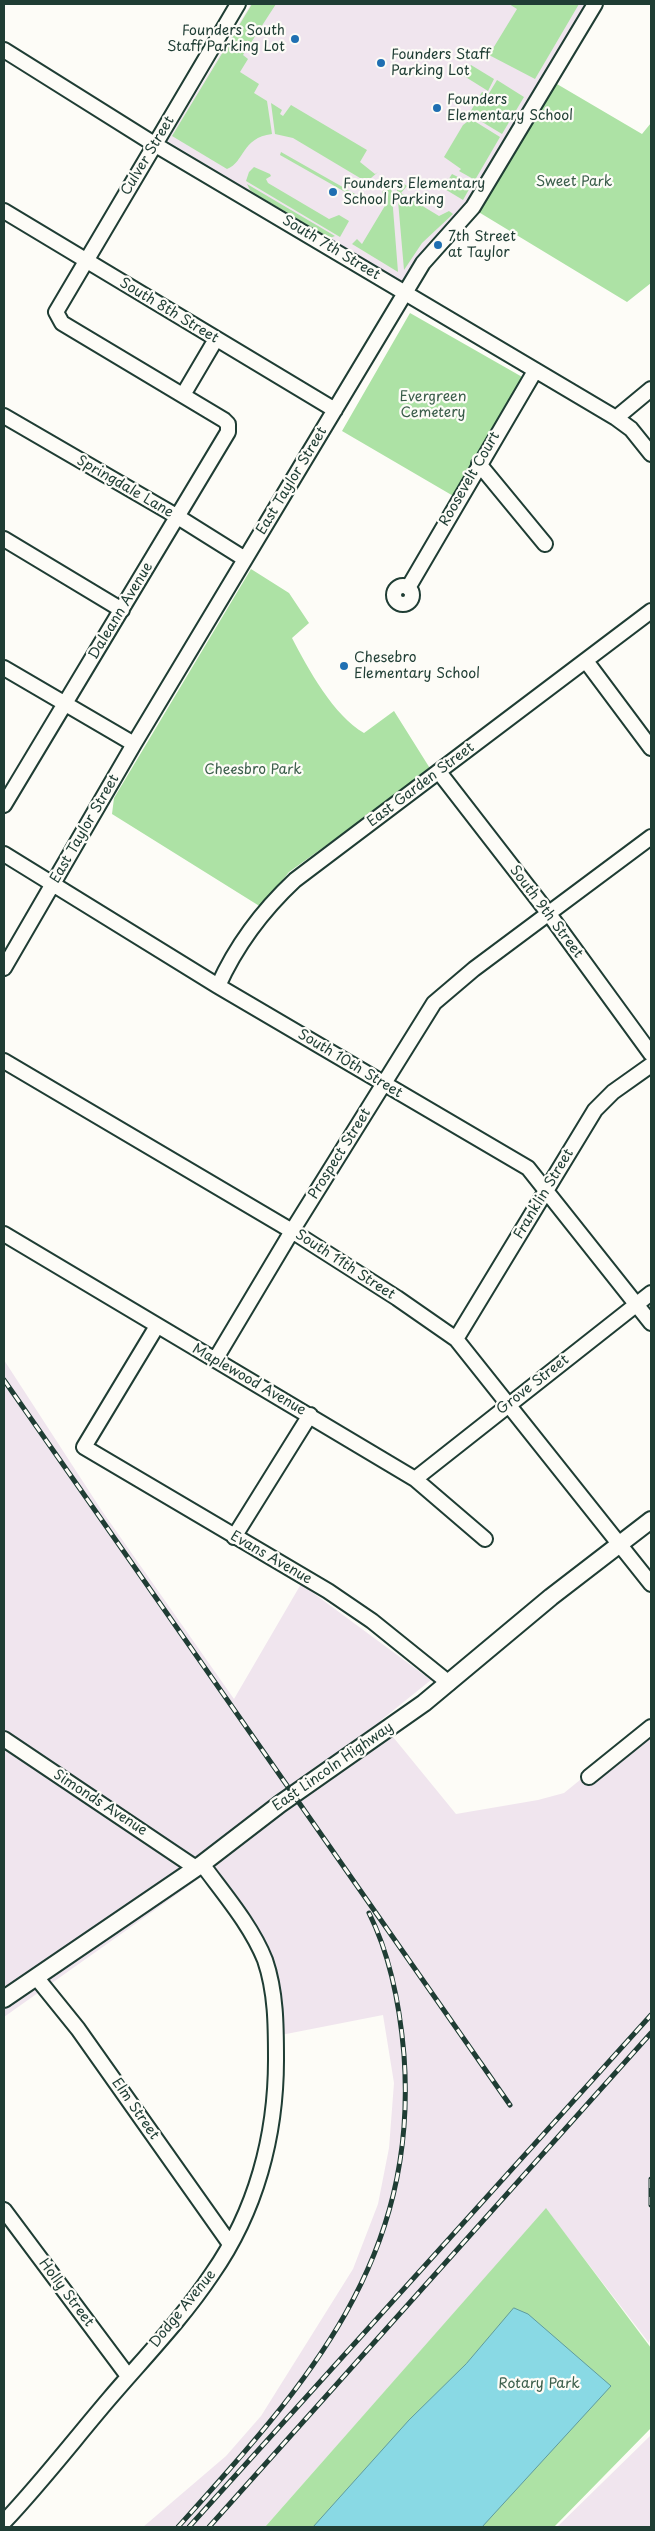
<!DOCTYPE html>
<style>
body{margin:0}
#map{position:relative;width:655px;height:2531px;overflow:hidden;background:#fdfcf7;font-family:"Playpen Sans",sans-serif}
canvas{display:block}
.frame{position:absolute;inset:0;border:5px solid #1f3d34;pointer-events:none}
</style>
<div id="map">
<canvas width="655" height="2531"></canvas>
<div class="frame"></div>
</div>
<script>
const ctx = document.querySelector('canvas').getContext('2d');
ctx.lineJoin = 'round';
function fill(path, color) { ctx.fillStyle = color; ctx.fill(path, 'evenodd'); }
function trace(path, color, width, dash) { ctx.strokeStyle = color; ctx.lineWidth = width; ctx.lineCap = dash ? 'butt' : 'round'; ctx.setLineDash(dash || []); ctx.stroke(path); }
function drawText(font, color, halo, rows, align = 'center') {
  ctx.font = font + ' "Playpen Sans",sans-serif'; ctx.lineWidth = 4.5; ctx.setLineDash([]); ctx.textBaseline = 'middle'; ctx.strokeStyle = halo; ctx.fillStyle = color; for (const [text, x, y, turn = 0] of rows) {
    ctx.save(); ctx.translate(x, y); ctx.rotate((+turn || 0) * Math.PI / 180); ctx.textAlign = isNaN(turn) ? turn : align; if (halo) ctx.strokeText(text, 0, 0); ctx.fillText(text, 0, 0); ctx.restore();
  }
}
const built = new Path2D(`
 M251,4h338l-122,201 -10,14 -30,29 -24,33 -6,-2 -230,-138z
 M4,1360l98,151 132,188 67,-115 130,96 -51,41 76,93 82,-14 26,-7 87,-71v611l-2,10 -103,-134 -281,318h-122l83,-71 35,-40 92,-147 25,-65 11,-56 5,-65 -11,-68 -102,20 -2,-52 -22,-50 -43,-65 -210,149z
 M651,2435v92h-94z`);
const green = new Path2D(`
 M252,4h24l-33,51 5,4 -8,13 19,12 -5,9 13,8 5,33c-31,4 -27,28 -45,35l-55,-33z
 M509,4h70l-44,75 -46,-24 28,-46z
 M471,65l23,14 -6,12 -24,-15z
 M545,77l97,57 9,-11v160l-24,19 -160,-97z
 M497,80l27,17 -22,37 -33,-20 13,-22 6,3z
 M271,103l11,7 -2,4 3,2 8,-11 76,45 -7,12 15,12 3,-2 -7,6h-11l-67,-40 -18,-4z
 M471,119l29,18 -25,43 -16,-9 2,-2 -17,-12 19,-32z
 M281,152l81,46 -1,3 -81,-46z
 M254,167l16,7 1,2 -5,3 2,4 61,36 10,-4 10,6 -9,16 -94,-56 3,-9z
 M452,174l20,10 -9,16 -20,-12z
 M401,182l6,4 -6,7 38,23 10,-5 4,3 -31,29 -18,27 -7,-81z
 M391,183l7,89 -46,-28 5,-5 5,5 24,-40 -4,-12z
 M247,184l88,52 -5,2 -73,-43 -7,-5z
 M410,313l114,65 -69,119 -113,-66z
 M251,569l38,24 20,30 -17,15c16,31 42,78 72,95l30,-22 37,59 -142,102 -28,35 -149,-93 2,-16z
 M546,2208l105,140v80l-97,99h-289z`);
const water = new Path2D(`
 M514,2308l14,6 83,72 -129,141h-169l96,-107 57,-56z`);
const minor = new Path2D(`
 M4,50l150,94 462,274 15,11 20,25
 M4,211l331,199
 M183,395l33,-56
 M4,416l174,101 67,42
 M616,418l35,-29
 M479,464l66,80
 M4,539l118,71
 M394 595a9 9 0 1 1 18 0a9 9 0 1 1-18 0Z
 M408,588l127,-217
 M586,661l65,87
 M4,668l130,76
 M439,772l110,142 102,140
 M4,805l224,-373v-8l-4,-4 -162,-97 -6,-11 182,-308
 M4,854l214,132 310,182 123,155
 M4,968l130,-224 289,-481 50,-56 122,-203
 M218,986c18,-40 46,-77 77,-106l356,-269
 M4,1061l288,170 105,67 59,41 195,245
 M4,1234l411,245 70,60
 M157,1326l-73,121 244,144 44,30 77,62
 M456,1339l139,-229 18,-18 38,-27
 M215,1360l77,-129 142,-228 40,-34 177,-132
 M415,1479l236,-186
 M234,1537l76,-122
 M4,1739l192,129
 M589,1777l62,-50
 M36,1977l42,52 152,215
 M4,2210l124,166
 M4,2522c37,-39 70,-82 105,-123 35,-41 73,-80 103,-125 44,-63 64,-138 64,-214 0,-34 0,-68 -11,-100 -14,-35 -41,-66 -63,-96`);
const major = new Path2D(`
 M4,1999l198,-135 78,-60 144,-101 127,-106 100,-77`);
const rail = new Path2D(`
 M4,1380l506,725
 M651,2179v26
 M178,2527c128,-142 241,-266 226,-472 -4,-48 -13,-98 -35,-142
 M189,2527l462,-512
 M209,2527l442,-494`);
const markers = [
 [295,39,5,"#1f6fb2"],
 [381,63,5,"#1f6fb2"],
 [437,108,5,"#1f6fb2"],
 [333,192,5,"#1f6fb2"],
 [438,245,5,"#1f6fb2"],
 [344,666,5,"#1f6fb2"]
];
const poiNames = [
 ["Founders South",285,31,"right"],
 ["Staff Parking Lot",285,47,"right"],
 ["Founders Staff",391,55],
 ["Parking Lot",391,71],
 ["Founders",447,100],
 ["Elementary School",447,116],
 ["Founders Elementary",343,184],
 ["School Parking",343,200],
 ["7th Street",448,237],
 ["at Taylor",448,253],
 ["Chesebro",354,658],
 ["Elementary School",354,674]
];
const streetNames = [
 ["Culver Street",148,156,-59],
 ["South 7th Street",331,248,31],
 ["South 8th Street",169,311,31],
 ["Roosevelt Court",470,479,-60],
 ["East Taylor Street",292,481,-59],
 ["Springdale Lane",125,487,30],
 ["Daleann Avenue",121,611,-59],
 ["East Garden Street",421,785,-37],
 ["East Taylor Street",85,829,-60],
 ["South 9th Street",546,912,53],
 ["South 10th Street",350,1064,31],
 ["Prospect Street",340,1154,-58],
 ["Franklin Street",544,1194,-59],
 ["South 11th Street",345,1265,33],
 ["Maplewood Avenue",249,1380,30],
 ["Grove Street",533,1385,-38],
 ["Evans Avenue",271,1558,30],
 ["East Lincoln Highway",333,1767,-35],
 ["Simonds Avenue",100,1803,33],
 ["Elm Street",135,2109,55],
 ["Holly Street",66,2293,53],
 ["Dodge Avenue",183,2309,-51]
];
const parkNames = [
 ["Sweet Park",574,182],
 ["Evergreen",433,397],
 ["Cemetery",433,413],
 ["Cheesbro Park",253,770],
 ["Rotary Park",539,2384]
];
fill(built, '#f0e5ee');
fill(green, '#ade2a5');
fill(water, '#89d9e4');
trace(water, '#5f9b9e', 1);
trace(minor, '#1f3d34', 18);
trace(major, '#1f3d34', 20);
trace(minor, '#fdfcf7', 14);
trace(major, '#fdfcf7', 16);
trace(rail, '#1f3d34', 5);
trace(rail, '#fdfcf7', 3, [9]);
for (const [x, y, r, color] of markers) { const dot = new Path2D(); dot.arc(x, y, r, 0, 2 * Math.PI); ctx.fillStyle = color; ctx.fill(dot); trace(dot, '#fdfcf7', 2); }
drawText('14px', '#1f3d34', '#fdfcf7', poiNames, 'left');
drawText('14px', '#1f3d34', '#fdfcf7', streetNames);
drawText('14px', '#3b5e4b', '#fdfcf7', parkNames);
</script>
